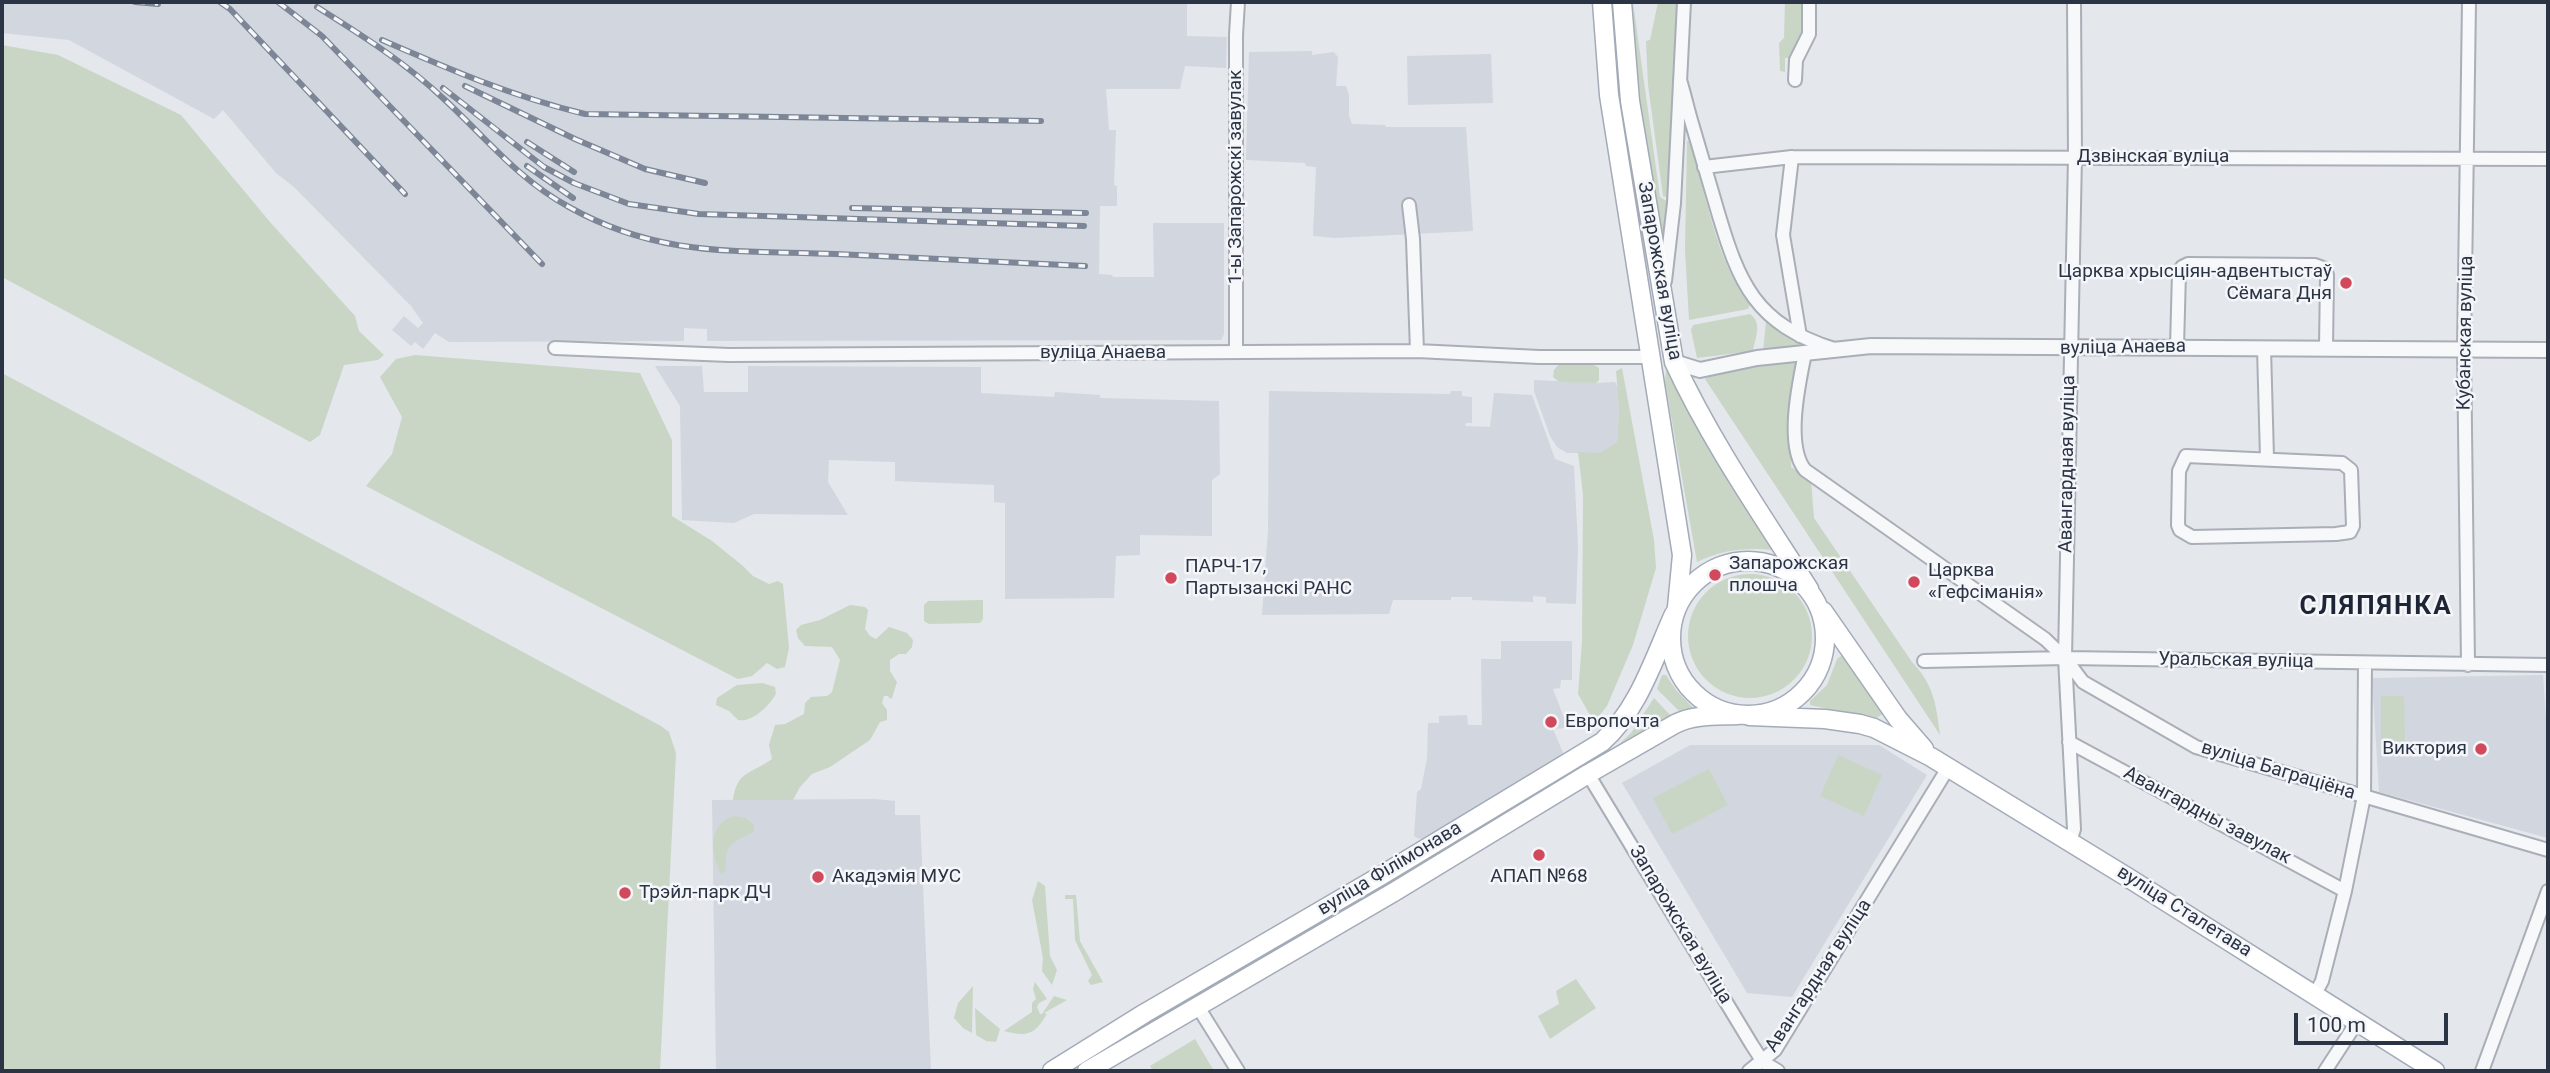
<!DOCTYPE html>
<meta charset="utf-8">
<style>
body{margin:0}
#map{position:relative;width:2550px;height:1073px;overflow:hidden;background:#e4e7ec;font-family:Roboto,sans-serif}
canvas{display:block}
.frame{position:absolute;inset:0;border:4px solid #2b3445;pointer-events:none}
.scale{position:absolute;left:2294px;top:1013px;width:154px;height:32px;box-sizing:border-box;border:4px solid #2b3445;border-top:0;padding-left:9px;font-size:21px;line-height:24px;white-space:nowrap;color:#2b3445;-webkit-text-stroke:5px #f4f6f9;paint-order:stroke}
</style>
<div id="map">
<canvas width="2550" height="1073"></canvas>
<div class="frame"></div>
<div class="scale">100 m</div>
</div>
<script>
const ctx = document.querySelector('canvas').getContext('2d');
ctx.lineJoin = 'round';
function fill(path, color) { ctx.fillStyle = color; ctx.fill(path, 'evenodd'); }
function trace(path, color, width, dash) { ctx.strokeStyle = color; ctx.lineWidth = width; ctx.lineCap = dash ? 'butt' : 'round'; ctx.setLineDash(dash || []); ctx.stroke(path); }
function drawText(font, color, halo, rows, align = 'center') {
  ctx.font = font + ' Roboto,sans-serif'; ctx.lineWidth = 5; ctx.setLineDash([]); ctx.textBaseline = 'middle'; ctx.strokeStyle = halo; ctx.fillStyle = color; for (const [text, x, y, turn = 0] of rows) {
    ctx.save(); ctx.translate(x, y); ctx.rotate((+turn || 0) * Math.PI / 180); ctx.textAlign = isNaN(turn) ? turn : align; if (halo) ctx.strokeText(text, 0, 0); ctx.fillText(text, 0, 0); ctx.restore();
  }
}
const built = new Path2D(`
 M2,2h1185v34l40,1 -1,31 -41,-2 -5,23h-74l3,41h7l-2,55 3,1v20h-17l-1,68 13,1 1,2h41l-1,-54h71v111l-3,6 -514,1v-12l-23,-1v13l-235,1 -14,-9 -12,16 -8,-7 -4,4 -19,-16 12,-14 14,12 5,-5 -12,-17 -117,-119 -18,-14 -53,-63 -9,9 -145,-79 -67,-7z
 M1312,51v4l22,-3 4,5 -2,29h10l3,9v21l3,8 33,1 1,2h80l7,104 -138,7 -22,-2 3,-69 -10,-1 -1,-3 -59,-3 3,-108z
 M1491,54l2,49 -85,2 -1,-49z
 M655,366h47l2,26h44v-26l233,1v26l73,4 1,-5 45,3v3l119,3 1,73 -8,6v56l-72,-1v20l-24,1 -2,42 -109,1v-96l-11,-1v-17l-99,-4v-19l-66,-2 -1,22 20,33 -94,-1 -20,9 -52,-3 -2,-114z
 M1534,380l62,3 19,-1 3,6 1,21 -2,33 -16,11h-34l-10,-6 -7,-11 -16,-45z
 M1269,391l181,3 1,-3h11v5l10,1v26h-6l-1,3 25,1 4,-34 38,2 23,64 19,7 4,81 -2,57 -30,-1v-6l-13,-1v6l-61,-2v-3h-21v3h-58l-4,14 -127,1 6,-84z
 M1501,641h71v39h-11l-1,8 -7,1 12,31v8l-12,1 11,26 -138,83 -7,1 -5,-3 3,-44 4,-3 6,-31 1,-35h11v-7l28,-1 1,10h14l-1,-66h20z
 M2543,675l5,72v91l-169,-46 -7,-114z
 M1690,745h189l48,30 -135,222 -45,-4 -125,-210z
 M875,799l20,2v14h25l11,256h-215l-4,-271z`);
const green = new Path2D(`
 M1633,2l27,195 8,5 -2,29 -7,8 -22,-144z
 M1658,2h19l-9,196 -5,-2 -15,-111 -2,-44 4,-1z
 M1785,2h16l1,37 -8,19h-9v14l-5,-1 -1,-28 5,-5z
 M2,45l56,10 123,60 89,107 85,94 4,15 25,24 -6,5 -34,5 -24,70 -10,7 -308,-165z
 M1687,141h2c19,55 25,117 61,164l-2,4 -59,11 -4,-70z
 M1750,314c13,9 5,24 3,37l-56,7 -6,-28 2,-5z
 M1766,322l40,25 -43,5z
 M415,355l225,18 32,67v76l40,25 31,25 10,10 16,8 9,-3 5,3 6,64 -4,19 -8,2 -10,-6 -15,13 -14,3 -372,-193 26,-32 10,-37 -22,-40 16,-18z
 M1797,359l-6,108 20,13 3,38 98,144c22,23 24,42 28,73l-235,-356 13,-8z
 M1559,364h33l7,4v12l-3,3 -37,-1 -6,-5 1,-7z
 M1622,368l32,172 2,28 -23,77 -26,61 -13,16 -16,-28 4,-52 1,-147 -5,-43 22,1 17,-11 2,-33 -3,-38z
 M1666,369l9,18 101,161 -3,2c-26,-3 -53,0 -76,12l-32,-180z
 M2,373l659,353 8,6 7,21 -16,318h-658z
 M1688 636a62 62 0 1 1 124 0a62 62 0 1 1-124 0Z
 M983,600v19l-3,4 -51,1 -5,-3v-16l4,-4z
 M850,605l15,2 3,3 -3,19 5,7 6,3 13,-12 18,6 6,7 -1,7 -6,7h-7l-9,6v11l7,11 -5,16 -2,1 -2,-3h-4l-2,7 5,7v10l-7,2 -10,18 -40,27 -18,7 -12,13 -7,13h-60c4,-30 19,-26 39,-41l-3,-14 6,-20 10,-1 19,-10 1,-11 6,-6 16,-1 5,-4 8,-32 -8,-13 -27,-1 -7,-8 -2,-8 5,-5 19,-5z
 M1845,653l39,60 -9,6 -65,-14v-4l17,-16 10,-26z
 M1662,675h4l10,15 21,22 -14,3 -26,-26z
 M762,683l13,4 1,7c-7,12 -24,29 -38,26l-9,-9 -13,-6 1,-7 20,-13z
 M2381,696h23l1,45h-24z
 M1654,698l19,20 -60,32 18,-17z
 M1838,755l44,20 -18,41 -44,-20z
 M1709,769l19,36 -56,29 -19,-36z
 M734,816l12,2 8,7v7c-21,10 -30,11 -28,38l-5,4c-11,-21 -13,-50 13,-58z
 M1038,881l7,5 5,70 7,14 -5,15 -10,-14 1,-13 -11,-58z
 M1065,895h11l4,46 23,41 -12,3 -3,-4 4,-6 -17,-35 -2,-41h-8z
 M1576,979l20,29 -46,31 -12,-23 21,-12 -3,-13z
 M1035,982l12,17 -8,4 -2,4 3,7h2l12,-18 13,4 -23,13 3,1c-13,21 -19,23 -43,17l28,-19v-9l4,-4 -3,-10z
 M973,986l-1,47 -9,-5 -9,-10 4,-15z
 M975,1008l25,21 -4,13 -10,-1 -10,-6z
 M1195,1039l19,32h-61l-3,-5z`);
const minor = new Path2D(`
 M1680,80c5,16 8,31 13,47 8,27 16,55 24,82 22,75 38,115 117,140
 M1795,80l1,-20 13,-26v-32
 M1792,157l-9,78 17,101
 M1704,167l88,-10 756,2
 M1409,205l4,34 4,112
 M1665,281l9,-78 10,-201
 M2177,347l2,-75 3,-5 6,-3 127,1 8,3 4,7 -1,74
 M555,348l174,7 688,-4 122,6h112
 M2264,348l3,110
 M1236,352v-317l2,-33
 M1805,353c-6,30 -20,92 0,117l240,169 20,19 18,24 113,65 352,103
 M2186,456l156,7 9,7 2,56 -3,6 -14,2 -144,3 -12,-7 -2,-5 1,-54z
 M1924,661l141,-3 483,7
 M2468,665l-4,-315 5,-348
 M2069,742l276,149
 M1588,774l164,271 11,17 15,9
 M2070,842l4,-13 -9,-171 10,-502 -1,-154
 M2315,994l7,-13 23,-90 19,-95 1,-132
 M1198,1007l40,64
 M1749,1071l26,-21 173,-282
 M2325,1071l32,-49
 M2482,1071l66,-180`);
const tertiary = new Path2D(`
 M1674,362l26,8 57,-12 114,-12 677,4`);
const primary = new Path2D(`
 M1602,2l7,93 73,460 -5,52
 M1622,2l8,99 44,261c37,80 88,153 135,227
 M1671 638a77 77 0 1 1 154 0a77 77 0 1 1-154 0Z
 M1823,611l75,108 26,30
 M1749,716l76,3 35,5 14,4 57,29 196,120 308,194
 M1052,1071l93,-58 237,-138 220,-133c37,-33 52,-84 72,-128
 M1087,1071l307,-179 194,-118 87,-50c19,-10 43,-8 63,-9`);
const rail = new Path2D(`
 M135,2l23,2
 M220,2l10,7 175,185
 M278,2l44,34 220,228
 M317,7c46,29 89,56 128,93 41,38 74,80 124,107 91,51 168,43 267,47 83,4 166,8 249,12
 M382,40c69,30 129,56 203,74l456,7
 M465,86l110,53 70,30 60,14
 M443,88l101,79 30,16 55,21 70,10 385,12
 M527,142l47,30
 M527,166l46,32
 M852,208l234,5`);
const markers = [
 [2346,283,7,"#d1495b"],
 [1715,575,7,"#d1495b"],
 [1171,578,7,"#d1495b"],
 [1914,582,7,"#d1495b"],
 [1551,722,7,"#d1495b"],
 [2481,749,7,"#d1495b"],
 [1539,855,7,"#d1495b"],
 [818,877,7,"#d1495b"],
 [625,893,7,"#d1495b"]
];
const streetNames = [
 ["Дзвінская вуліца",2153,157],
 ["1-ы Запарожскі завулак",1236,177,-90],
 ["Запарожская вуліца",1659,271,80],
 ["Кубанская вуліца",2466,333,-89],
 ["вуліца Анаева",2123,348,-1],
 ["вуліца Анаева",1103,353],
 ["Авангардная вуліца",2068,464,-89],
 ["Уральская вуліца",2236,661,1],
 ["вуліца Баграціёна",2278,771,17],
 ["Авангардны завулак",2207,816,28],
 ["вуліца Філімонава",1390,869,-31],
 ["вуліца Сталетава",2184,912,32],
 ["Запарожская вуліца",1680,925,59],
 ["Авангардная вуліца",1819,976,-57]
];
const poiNames = [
 ["Царква хрысціян-адвентыстаў",2332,272,"right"],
 ["Сёмага Дня",2332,294,"right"],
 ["Запарожская",1729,564],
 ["плошча",1729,586],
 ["ПАРЧ-17,",1185,567],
 ["Партызанскі РАНС",1185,589],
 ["Царква",1928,571],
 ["«Гефсіманія»",1928,593],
 ["Европочта",1565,722],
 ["Виктория",2467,749,"right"],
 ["Акадэмія МУС",832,877],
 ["АПАП №68",1539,877,"center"],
 ["Трэйл-парк ДЧ",639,893]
];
const districtNames = [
 ["СЛЯПЯНКА",2376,607]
];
fill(built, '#d2d6de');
fill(green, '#c9d6c5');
trace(minor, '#a9aeb7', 16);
trace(tertiary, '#a9aeb7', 18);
trace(primary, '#a3abb8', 21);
trace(minor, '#f7f8fa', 12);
trace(tertiary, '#f7f8fa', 14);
trace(primary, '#fff', 18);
trace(rail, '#7d8696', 6);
trace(rail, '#f4f6f9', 3.5, [10]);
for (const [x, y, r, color] of markers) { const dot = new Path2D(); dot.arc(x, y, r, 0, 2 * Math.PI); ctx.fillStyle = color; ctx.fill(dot); trace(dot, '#f4f6f9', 2.5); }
drawText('19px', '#2b3445', '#f4f6f9', streetNames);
drawText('19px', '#2b3445', '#f4f6f9', poiNames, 'left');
ctx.letterSpacing = '2px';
drawText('bold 26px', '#1d2536', '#f4f6f9', districtNames);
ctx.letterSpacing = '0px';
</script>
